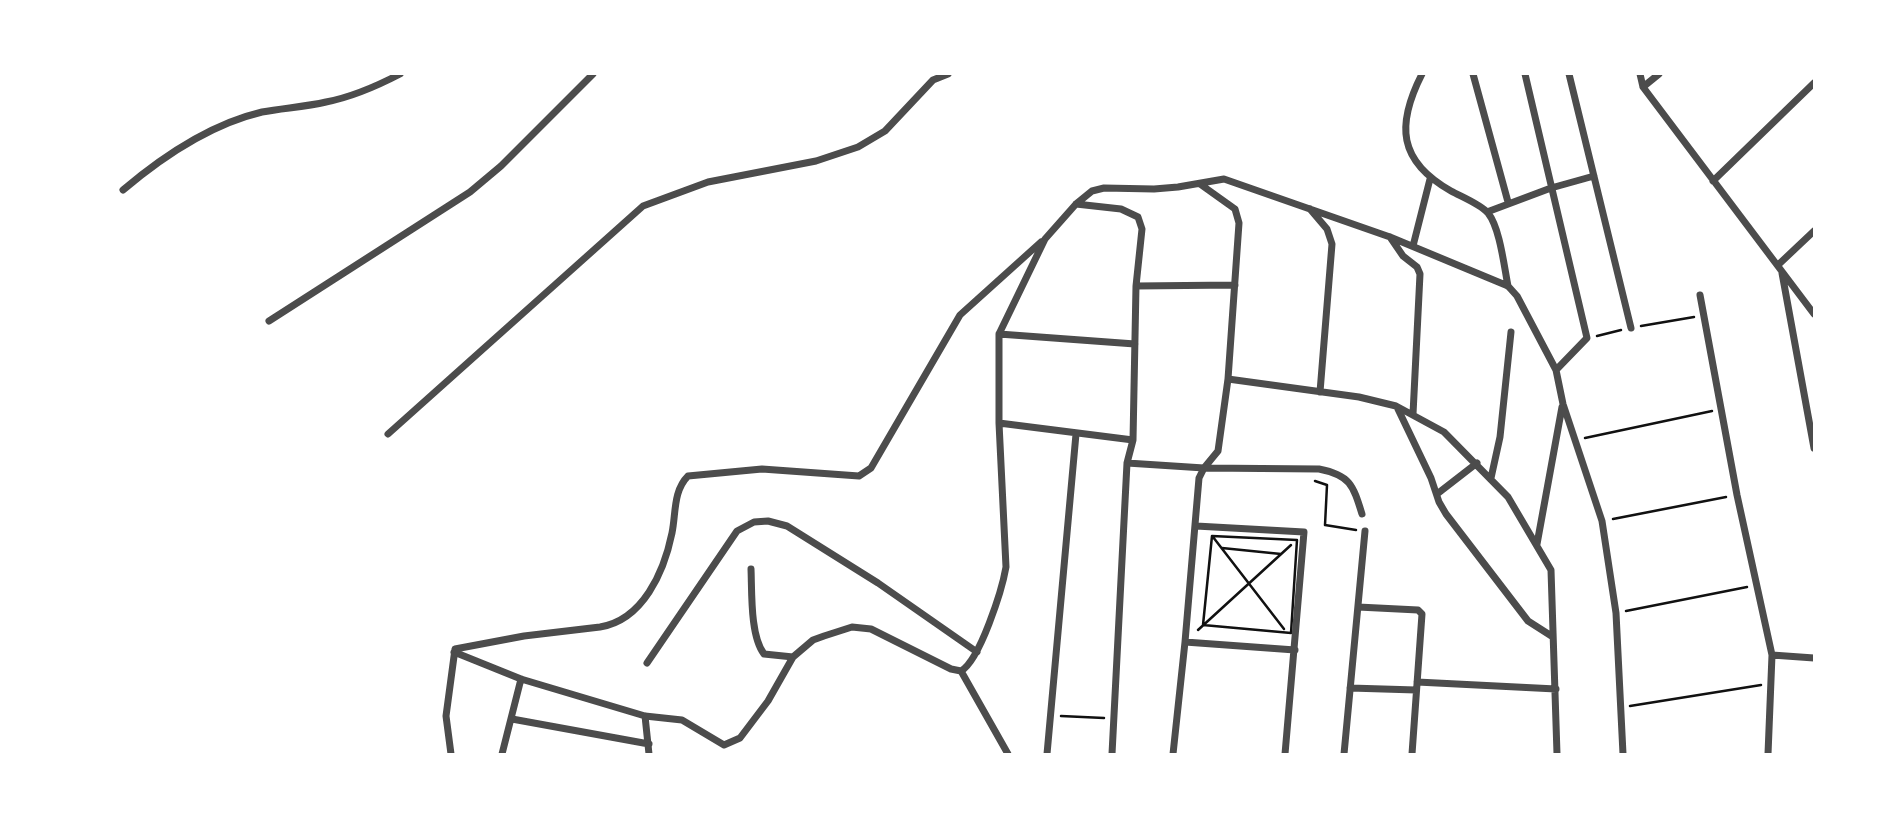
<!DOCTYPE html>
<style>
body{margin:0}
#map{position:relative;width:1888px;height:828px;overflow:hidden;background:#fff;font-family:Arial,sans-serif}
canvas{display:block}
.frame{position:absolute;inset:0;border:75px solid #fff;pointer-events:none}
</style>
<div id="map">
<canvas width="1888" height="828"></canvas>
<div class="frame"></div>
</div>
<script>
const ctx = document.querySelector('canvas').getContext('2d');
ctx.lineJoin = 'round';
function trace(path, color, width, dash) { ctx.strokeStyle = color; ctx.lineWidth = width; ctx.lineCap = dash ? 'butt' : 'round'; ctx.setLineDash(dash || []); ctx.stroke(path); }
const path = new Path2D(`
 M1641,326l53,-9
 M1597,336l24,-6
 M1585,438l127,-27
 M1315,481l12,4 -2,40 31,5
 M1613,519l113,-22
 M1212,536l85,4 -6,93 -88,-8z
 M1213,537l71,92
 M1222,548l59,6
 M1626,611l121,-24
 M1198,630l93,-85
 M1630,706l131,-21
 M1061,716l43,2`);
const minor = new Path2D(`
 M1422,74c-26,51 -24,87 29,117 11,6 29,13 37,22 12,15 16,53 20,73
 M1473,74l35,128
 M1525,74l62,264 -31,32 7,34 39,117 14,92 7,141
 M1569,74l62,254
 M1640,74l3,13 171,227
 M1643,87l16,-13
 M1713,181l101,-98
 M123,190c39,-33 88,-66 139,-78 21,-4 43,-5 64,-10 26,-5 51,-16 74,-28
 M1076,204l45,5 17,8 4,12 -6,57 -3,154 -6,23 -15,291
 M1310,209l17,20 5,15 -12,148
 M1487,212l64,-24 43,-12
 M1390,237l13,19 14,11 3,7 -7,140
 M1413,246l17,-67
 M1778,265l36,-34
 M1782,273l32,175
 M1136,286l99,-1
 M1700,295l37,200 35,160 -4,99
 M269,321l201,-129 31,-26 92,-92
 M999,334l136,10
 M1228,379l131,18 37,9 48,26 64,65 43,73 6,184
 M1397,407l34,71 8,24 7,12 82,107 25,16
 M999,423l134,17
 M388,434l255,-228 65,-24 108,-21 42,-14 27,-16 48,-51 15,-6
 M1127,463l77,5 115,1c31,6 34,16 43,45
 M1491,478l9,-41 11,-105
 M1437,494l40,-31
 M1196,526l108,6 -19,222
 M1537,544l25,-137
 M751,569c1,22 -1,67 13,85l29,3
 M1358,607l60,3 4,4 -10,140
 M1185,642l110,8
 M454,652l67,27 124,37 37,4 42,25 16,-7 28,-37 25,-44 20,-17 11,-4 28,-9 19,2 80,40 10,2c19,-11 41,-81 45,-104l-7,-144v-89l46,-95 31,-35 16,-13 12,-3 50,1 24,-2 46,-8 166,58 118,49 9,10 39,74
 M1772,655l42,3
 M647,663l90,-132 17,-9 14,-1 19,5 91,57 99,69
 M961,671l47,83
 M1417,682l139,7
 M1350,688l66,2
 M645,716l4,38
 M512,719l137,25
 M451,754l-5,-38 9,-67 69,-13 76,-9c43,-7 64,-55 72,-94 4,-19 1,-42 16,-57l74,-7 97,7 12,-8 89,-153 81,-73
 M502,754l19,-75
 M1047,754l29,-320
 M1173,754l12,-112 14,-164 5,-10 14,-17 10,-72 11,-156 -4,-14 -35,-25
 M1344,754l21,-223`);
trace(path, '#111', 2.5);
trace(minor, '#4c4c4c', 7);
</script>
